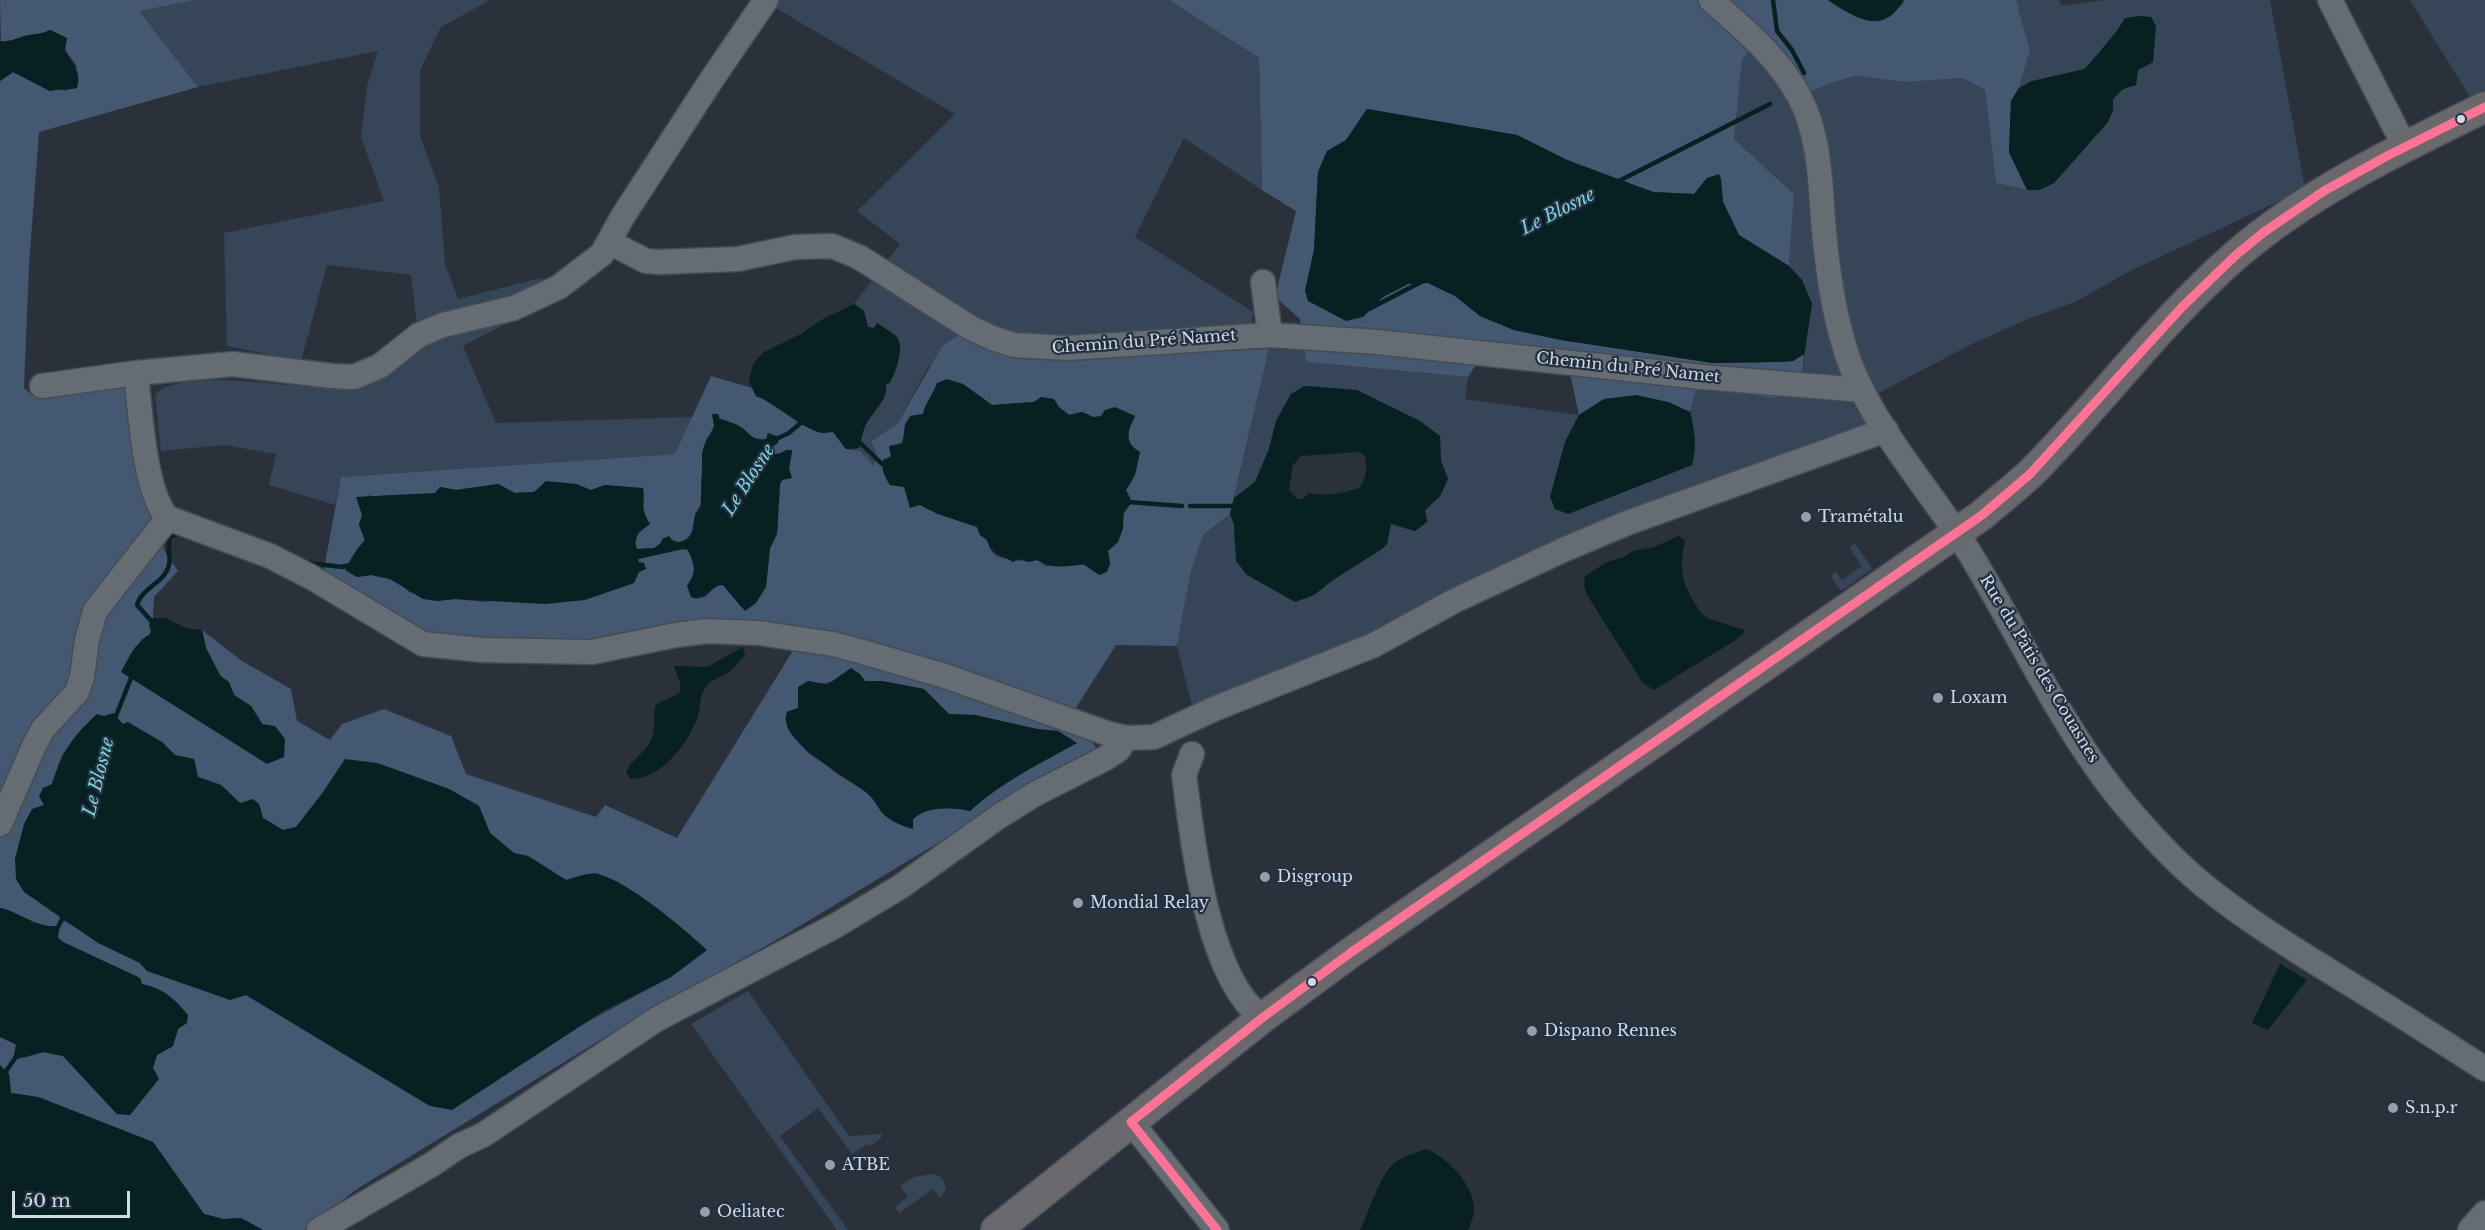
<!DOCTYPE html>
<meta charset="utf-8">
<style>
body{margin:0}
#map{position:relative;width:2485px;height:1230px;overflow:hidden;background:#2a313b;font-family:"Libre Baskerville",serif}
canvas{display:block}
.scale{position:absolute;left:12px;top:1191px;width:118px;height:27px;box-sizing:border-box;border:3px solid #d0d9e4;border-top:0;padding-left:8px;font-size:18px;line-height:21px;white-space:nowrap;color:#d0d9e4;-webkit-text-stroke:4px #233042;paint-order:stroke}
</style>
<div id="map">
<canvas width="2485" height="1230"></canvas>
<div class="scale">50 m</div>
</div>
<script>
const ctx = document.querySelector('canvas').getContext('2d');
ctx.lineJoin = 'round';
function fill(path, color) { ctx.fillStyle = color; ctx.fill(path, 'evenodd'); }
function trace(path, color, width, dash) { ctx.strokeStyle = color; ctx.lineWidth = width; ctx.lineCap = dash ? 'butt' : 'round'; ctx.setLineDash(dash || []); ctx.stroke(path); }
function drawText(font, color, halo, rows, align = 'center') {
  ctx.font = font + ' "Libre Baskerville",serif'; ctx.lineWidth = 4.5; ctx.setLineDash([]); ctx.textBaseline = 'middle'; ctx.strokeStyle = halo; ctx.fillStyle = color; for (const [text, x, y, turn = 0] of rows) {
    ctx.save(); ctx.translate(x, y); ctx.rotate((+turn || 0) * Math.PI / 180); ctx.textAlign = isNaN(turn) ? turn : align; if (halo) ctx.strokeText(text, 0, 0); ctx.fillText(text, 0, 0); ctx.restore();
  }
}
const green = new Path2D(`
 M196,0h294l-49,27 -21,43v66l19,51 6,77 13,35 83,-21 10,22 -88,46 33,77 196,-6 -16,37 -335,23 -6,28 -66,-20 7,-31 -52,-9 -63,6 -6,-56c27,-31 149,-3 190,-8 29,-4 51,-20 75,-35l-9,-77 -84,-10 -26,96 -74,-15 -3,-113 160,-32 -23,-64 6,-51 11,-35 -180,36 -60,-76z
 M746,0h423l90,58 3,132 -78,-52 -49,99 118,75 -5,38 -218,10 -30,-9 -72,16 -31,57 -26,17 6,14 -2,11c-9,-5 -10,-13 -21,-17l5,-2 6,-21 18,-26 3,-16 10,-15 1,-10 -20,-36 -3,5 -6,-1 -4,-16 -10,-7 46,-60 -43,-33 98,-97 -186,-110z
 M2016,0h43l2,6 43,-6h166l35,189 -175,82 -55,31 -45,16 -60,27 -95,50 4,36 -263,100 -419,194 -20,-79 14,-75 12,-36 27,-21 4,10v14l80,57 19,-15 54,-36 4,-21 23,8 13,-9 -2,-11 15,-15 8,-17 -7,-18 -1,-25 -83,-46 -52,-4 -14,8 -15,27 -7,28 -14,33 -21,16 35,-149 35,1 2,12 162,15 -3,22 114,16 -14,27 -15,55 18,17 124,-49c6,-25 1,-27 -1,-51 -1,-8 4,-20 6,-28l105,-11 10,-71 -10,-24 -13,-14 5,-72 -60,-55 8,-79 9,-13 80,36 24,-7 50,6 58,-4 22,12 11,93 31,7 27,-7 54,-61 5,-12v-11l10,-10 13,-4 2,-15 15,-8 3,-36 -31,-8c-6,10 -32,47 -42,51 -20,10 -44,9 -64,19l11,-38z
 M2410,0h75v94l-13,6z
 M1855,543l17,26 -31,22 -10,-14 4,-6 7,9 20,-14 -13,-19z
 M748,991l101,145 33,-2 -1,4 -12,9 -2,-3 -15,10 -34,-46 -38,28 68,94h-11l-146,-206z
 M931,1174c9,0 13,5 15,14l-6,10 -7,-9 -34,24 -4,-6 13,-10 -8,-11 14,-9z`);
const forest = new Path2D(`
 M0,0h196l-57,11 59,76 -159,45 -10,133 -5,123 9,8 96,-14 25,138 11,32 13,19 -24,26 -1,21 -4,7 2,6 -1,4 -9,5 122,84 -12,-18 -17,-11 -5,-13 -8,-6 -15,-28 -4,-18 40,31 49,28 6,32 33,19 12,-16 42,-15 67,27 15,38 130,43 9,-12 72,33 125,-202 -231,8 -121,-6 -44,-14 -83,-50 18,-97 334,-23 36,-78 41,12 4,8 11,3 34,24 32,9 13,17 14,2 14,15 3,-11 -6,-14 26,-17 46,-79 18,-11 39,17 30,9 239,-11 -39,165 -27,21 -12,36 -14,75 -61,-1 -42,66 22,37 -318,191 -150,84 -271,166 -53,41h-41l-22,-12 -18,1 -19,-5 -51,-72 -115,-45 -27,-4 -2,-19 -9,-9v-28l16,8 8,13 19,-6 20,4 54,58 12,1 7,-9 21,-51 16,-9 5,-17 -36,-45 -2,-6 -77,-36 -5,-4 -2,-12c-20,2 -36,-14 -56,-18v-827l13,-9 37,19 8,-2 8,2 11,-25 -12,-16 2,-12 -17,-8c-10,5 -16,3 -24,6 -9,3 -16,5 -25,6zM937,383l26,1 29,21 42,-3 8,-5 27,18 13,-3 11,5h42c-8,14 -11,26 5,35l-5,23 -9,15 -3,38 -5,14 -10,9 2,13 -64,2 -9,-6c-8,2 -33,0 -40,-4 -6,-3 -8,-10 -10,-16l-7,-5 -3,-8 -39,-13 -18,-9 -16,-18 -14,-2 -7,-25c26,-10 16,-26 27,-44l13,-2c3,-12 10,-19 14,-31zM720,418c6,3 14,5 19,8 10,5 12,16 27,13l8,15 18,-3 -3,18 -9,15 -3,50 -7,14 -4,39 -25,20 -18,-22h-6l-13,13 -17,-12c10,-14 9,-20 1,-36l-5,-1 -45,10 1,13 -3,4 -151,26 -30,-3 -18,2 -28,-9 -7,-7 -12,-6 -19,-4 -14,2 -11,-7c4,-11 11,-22 19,-30l-6,-15 3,-10 -1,-9 7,-11c9,3 15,0 24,0 14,-1 28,0 43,-2l5,-6 16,3 42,-6 17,9 19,-1 42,-8 15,6 14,-5 39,8c-4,12 -1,21 6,31 -10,7 -17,12 -13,25l17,-1 7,-5 10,-3 9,2 7,-3 6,-8 2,-17 6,-10v-24l3,-13 -2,-13 4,-14zM842,674l23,7h17l42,8 24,25 27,1 62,14 21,2 18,12c-37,21 -75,39 -106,68 -17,-4 -43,-5 -57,8v10l-10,-3 -21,-13 -6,-10 -10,-11 -29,-18 -11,-10 -18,-11 -15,-18 -6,-23 11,-4 11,-27c15,3 21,4 33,-7zM117,716l1,5 5,3 39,18 13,13 19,4 4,18 23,8 19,18 19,1 4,14 20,12 13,-3 25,-32 56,-32 72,26 30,17 11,27 24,20 14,3 38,24c9,-2 24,-8 32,-6 31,8 85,54 108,76l-35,27 -241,129 -184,-111 -99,-24 -7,-8 -80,-44 -1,-4 -10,-5 -9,-102 4,-3 18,-50 21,-28z
 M1169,0h659l13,9 61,-4 2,-5h112l14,50 -11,38 -8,13 -2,51 18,38 -31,-7 -11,-93 -22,-12 -58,4 -50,-6 -24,7 -45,18 -8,-22 -26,-32 -10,13 -8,79 60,55 -5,72 -50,-31 -16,-33 -2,-23 -14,-1 -12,16 -42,-2 -86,-32 -50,-25 -150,-26 -21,31 -19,11 -9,21 -4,78 -9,41 78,6 25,-13 20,-1 27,13 25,20 34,14 47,10 152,23 63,-1 17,-1 11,-7 -2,21 -28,23 -77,-12 -7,26 -22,-10 -50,-3h-14l-25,16 -13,-60 -78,-9 -20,31 -162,-15 -6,-43 -25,-22 21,-86 -34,-21 -3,-132z`);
const water = new Path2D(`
 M1828,0h76c-21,37 -49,18 -76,0z
 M2138,16l13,1 5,9 -3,36 -15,8 -2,15 -13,4 -10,10v11l-5,12 -54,61 -15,7h-12l-18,-38 2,-51 8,-13 13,-7 53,-12 32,-38 8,-13z
 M50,30l17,8 -2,12c7,14 17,21 12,38 -10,3 -17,0 -27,3l-37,-19 -13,9v-40c12,2 19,-5 30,-6 8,-1 12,-1 20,-5z
 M1367,109l150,26 50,25 86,32 41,2 13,-16 12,-4 2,5 2,23 16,33 50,31 13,14 10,24 -8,50 -11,7 -17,1 -63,1 -152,-23 -47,-10 -34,-14 -25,-20 -27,-13 -20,1 -25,13 -20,20 -17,4 -38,-20 -3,-10 9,-41 4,-78 9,-21 19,-11z
 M854,304l10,7 4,16 6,1 3,-5c6,4 15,9 20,14 8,11 -2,36 -7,46l-4,1c3,16 -14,27 -20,40 -4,8 -4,16 -7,24l-13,1 -13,-17c-3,0 -6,1 -9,1 -17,0 -50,-31 -68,-37l-7,-15 4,-17 11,-12 37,-18 22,-15z
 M947,379l16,5 29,21 42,-3 7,-5 13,2 5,8 10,8 13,-3 11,5 8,-1 4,-6 10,-3 20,9c-8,15 -11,27 5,36l-5,23 -9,15 6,12 -9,12v14l-5,14 -10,9 2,13 -3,8 -8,3 -16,-11c-17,3 -31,5 -46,-4l-8,2 -10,-3 -6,3c-12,-8 -21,-6 -26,-22l-7,-5 -3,-8 -39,-13 -18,-9 -10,3 -6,-21 -14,-2c-5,-8 -9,-15 -7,-25l8,-3 -2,-11 14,-3 2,-19 6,-8 12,-2c3,-13 10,-19 14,-31z
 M1305,386l52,4 63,31 20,15 1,25 7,18 -8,17 -15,14 2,12 -12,9 -24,-7 -4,20 -5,5 -49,31 -19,15 -19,7 -48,-27 -11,-14 -2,-37 -4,-10 4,-16 21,-16 14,-33 7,-28 15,-27zM1359,452l6,4c3,13 1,20 -5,32 -18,5 -33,9 -51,5l-7,6h-5l-8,-9 4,-25 8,-9z
 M1636,395l32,7 22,10c5,19 7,34 2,53l-124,49 -13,-5 -5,-12 15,-55 14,-27 25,-16z
 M712,414h6l2,5c6,2 14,4 19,7 10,5 12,16 27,13l2,-6 11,4 -1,6 -7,5 3,6h5l7,-4h6l-3,19 3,9 -10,2 -2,4 -3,50 -7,14 -4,39 -10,16 -11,8 -22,-26c-14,1 -17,18 -32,12l-4,-11c10,-14 8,-20 1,-36l-5,-1 -45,10 1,3 5,1 2,6 -7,3 -5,11 -49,17 -40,4 -90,-5 -18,2 -14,-2 -33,-20 -19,-4 -14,2 -12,-7c6,-11 12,-21 20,-30l-6,-15 3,-10 -6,-18 79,-4 5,-6 16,3 42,-6 17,9 19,-1 12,-11 30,3 15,6 14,-5 38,3c3,17 -4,18 7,36l-12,9 -3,10 2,6 17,-1 7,-5 1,-4 7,-3c3,5 6,7 11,6 15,-4 12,-15 15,-26 2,-7 2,-2 5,-8 2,-5 2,-44 2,-52 0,-11 8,-19 12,-30z
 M1679,536l6,5c-8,32 -1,47 17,73l5,4 37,12 -1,4 -7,6 -82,50 -11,-7 -56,-88 -3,-9 1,-10 22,-14 17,-5 9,-6 21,-4z
 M153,618h12l21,10 16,2 4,18 14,28 9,6 5,13 17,11 11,18 13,2 10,13 -1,18 -17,7 -146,-92c8,-15 14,-29 29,-38l1,-3 -2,-6z
 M743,647l2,8c-5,5 -10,12 -16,17 -10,7 -17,5 -25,18 -4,5 -4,19 -6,26 -10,28 -37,63 -67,63l-5,-7c6,-13 18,-19 25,-31 4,-9 3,-25 4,-35 8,-7 17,-7 25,-14v-9l-6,-17 33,1z
 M851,668l9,6 5,7h17l42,8 25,25 26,1 62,14 21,2 19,12c-38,21 -75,39 -107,68 -17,-4 -43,-5 -57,8v10c-10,-3 -25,-8 -32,-18 -5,-6 -7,-13 -14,-18 -17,-15 -92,-52 -80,-81l11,-4v-21l10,-6 19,4z
 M113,713l10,11 5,-2 34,20 13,13 19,4 4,18 23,8 19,18 13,-4 6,5 4,14 20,12 13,-3 25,-32 24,-36 32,4 72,26 30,17 11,27 24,20 14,3 38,24c9,-2 23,-8 32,-6 31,8 85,54 109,76l-36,27 -66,33 -153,100 -22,-4 -184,-111 -16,5 -83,-29 -7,-8 -42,-20 -74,-51 -8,-13 -1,-20 9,-35 8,-15 12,-4 -5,-9 4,-8 9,-4c11,-33 20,-47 45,-70l7,2z
 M0,908c20,4 36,20 56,18l3,3 -1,9 5,4 77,36 2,6c21,4 33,15 46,31l-1,8 -9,6 -5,17 -16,9 -4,13 6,11 -29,36 -13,-1 -54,-58 -20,-4 -26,7 -3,-4 2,-11 -16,-7z
 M2280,964l27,16 -39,50 -16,-7z
 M0,1065l9,9 2,19 27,4 115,45 51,72 19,5 18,-1 22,12h-263z
 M1426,1149c22,9 49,37 48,62 0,6 -4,13 -6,19h-108c10,-20 17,-48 32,-65 8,-8 23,-12 34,-16z`);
const stream = new Path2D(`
 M1773,0l4,31 15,19 12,23
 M1617,182l153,-78
 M1369,309l54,-28
 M856,439l26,25 6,1
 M774,440l15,-7 15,-13
 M1128,502l54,4
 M1190,506h47
 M309,563l33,4 12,-3
 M154,624l-17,-19c5,-18 28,-22 32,-40 2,-7 -2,-18 1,-28l8,-4
 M114,721l19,-48
 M56,931l8,-16
 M0,1080l18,-26`);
const minor = new Path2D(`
 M1711,0c33,29 67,57 88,96 22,41 21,90 25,135 4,44 11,93 27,135 27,68 80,125 118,186 49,80 89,168 147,242 26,32 55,64 86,90 43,35 90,64 137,93 49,30 98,61 146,92
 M2330,0l75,147
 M609,242l37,19 13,1 79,-3 57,-12 37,-1 27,11 112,71 21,10 22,7 53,3 203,-13 107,7 325,35 160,13
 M1263,282l7,53
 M136,373c4,35 8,121 32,145l102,38 41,21 112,67 60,6 109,2 84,-17 31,-4 52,2 74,11 30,8 82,24 164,58 17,4 28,-1 60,-28 160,-64 80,-44 109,-51 64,-27 259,-93
 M42,386l94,-13 97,-9 99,12 22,1 26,-11 39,-31 24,-10 71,-17 45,-21 43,-33 21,-38 89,-137 54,-79
 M1192,754l-8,21c9,66 22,200 78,243
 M0,824l34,-78 9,-17 34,-37 5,-15 5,-37 8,-29 73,-93
 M1131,1122l86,108
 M319,1230l112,-65 28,-19 24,-11 174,-116 178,-93 65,-39 98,-70 37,-23 71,-36 12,-8 8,-12
 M2470,1230l15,-17`);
const major = new Path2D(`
 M996,1230l266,-212 91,-67 629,-436c16,-14 33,-27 48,-41 71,-71 130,-153 206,-219 74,-64 162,-105 249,-148`);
const bus1 = new Path2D(`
 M1131,1122l131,-104 91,-67 629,-436 48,-41 152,-167 54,-52 28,-23 60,-41 63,-35 98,-49
 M1131,1122l86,108`);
const markers = [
 [2461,119,5,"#d0d9e4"],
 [1806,517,6,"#969ea9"],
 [1938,698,6,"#969ea9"],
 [1265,877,6,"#969ea9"],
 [1078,903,6,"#969ea9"],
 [1312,982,5,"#d0d9e4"],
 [1532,1031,6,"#969ea9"],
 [2393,1108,6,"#969ea9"],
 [830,1165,6,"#969ea9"],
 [705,1212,6,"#969ea9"]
];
const streetNames = [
 ["Chemin du Pré Namet",1144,342,-4],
 ["Chemin du Pré Namet",1628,368,6],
 ["Rue du Pâtis des Couasnes",2039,669,59]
];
const poiNames = [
 ["Tramétalu",1818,517],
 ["Loxam",1950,698],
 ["Disgroup",1277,877],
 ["Mondial Relay",1090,903],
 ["Dispano Rennes",1544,1031],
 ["S.n.p.r",2405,1108],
 ["ATBE",842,1165],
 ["Oeliatec",717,1212]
];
const waterNames = [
 ["Le Blosne",1558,212,-27],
 ["Le Blosne",749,480,-57],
 ["Le Blosne",99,777,-76]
];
fill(green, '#364558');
fill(forest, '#445872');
fill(water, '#072022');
trace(stream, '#072022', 4.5);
trace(minor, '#454c54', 27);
trace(major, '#454c54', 33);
trace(minor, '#666c73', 24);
trace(major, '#6a686c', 30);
trace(bus1, '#fc7396', 9);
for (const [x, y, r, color] of markers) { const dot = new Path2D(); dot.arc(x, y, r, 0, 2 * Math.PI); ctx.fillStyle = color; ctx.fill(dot); trace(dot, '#233042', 2); }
drawText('16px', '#d0d9e4', '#233042', streetNames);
drawText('16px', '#d0d9e4', '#233042', poiNames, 'left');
drawText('italic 18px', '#7dd3d9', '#233042', waterNames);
</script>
